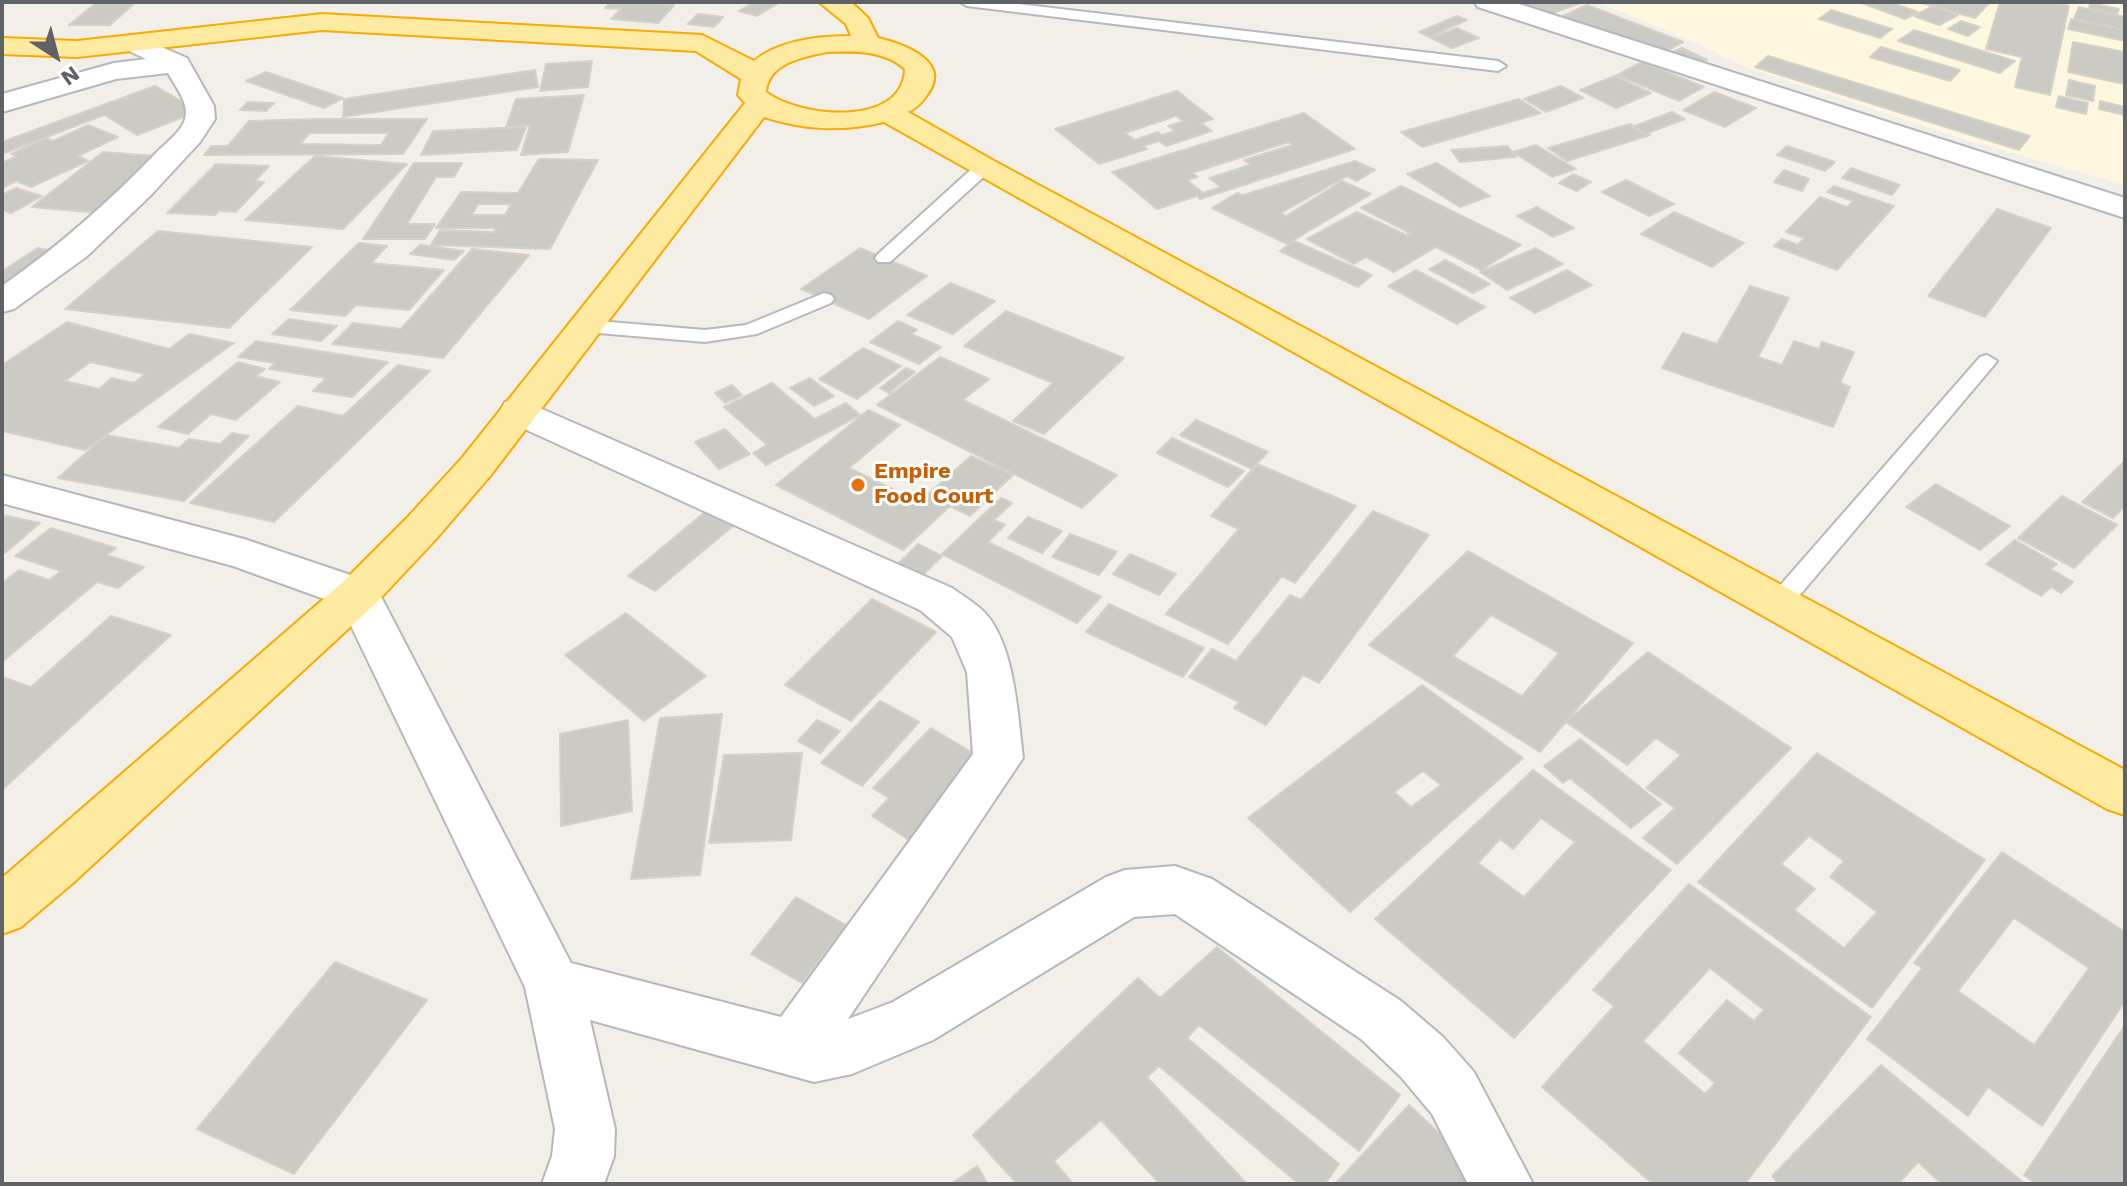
<!DOCTYPE html>
<style>
body{margin:0}
#map{position:relative;width:2127px;height:1186px;overflow:hidden;background:#f1efe8;font-family:"Work Sans",sans-serif}
canvas{display:block}
.frame{position:absolute;inset:0;border:4px solid #5f6368;pointer-events:none}
.north{position:absolute;left:16px;top:16px;width:80px;height:80px;-webkit-text-stroke:6px #fff;paint-order:stroke;rotate:144deg;font-size:22px;font-weight:700;line-height:32px;text-align:center;color:#5f6368}
.north::after{content:'';display:block;margin:auto;width:28px;height:36px;background:#5f6368;clip-path:polygon(50% 0,100% 100%,50% 72%,0 100%)}
</style>
<div id="map">
<canvas width="2127" height="1186"></canvas>
<div class="frame"></div>
<div class="north">N</div>
</div>
<script>
const ctx = document.querySelector('canvas').getContext('2d');
ctx.lineJoin = 'round';
function fill(path, color) { ctx.fillStyle = color; ctx.fill(path, 'evenodd'); }
function trace(path, color, width, dash) { ctx.strokeStyle = color; ctx.lineWidth = width; ctx.lineCap = dash ? 'butt' : 'round'; ctx.setLineDash(dash || []); ctx.stroke(path); }
function drawText(font, color, halo, rows, align = 'center') {
  ctx.font = font + ' "Work Sans",sans-serif'; ctx.lineWidth = 6; ctx.setLineDash([]); ctx.textBaseline = 'middle'; ctx.strokeStyle = halo; ctx.fillStyle = color; for (const [text, x, y, turn = 0] of rows) {
    ctx.save(); ctx.translate(x, y); ctx.rotate((+turn || 0) * Math.PI / 180); ctx.textAlign = isNaN(turn) ? turn : align; if (halo) ctx.strokeText(text, 0, 0); ctx.fillText(text, 0, 0); ctx.restore();
  }
}
const commercial = new Path2D(`
 M1596,2h529v183l-172,-49 -210,-70 -53,-26z`);
const building = new Path2D(`
 M97,2h39l-26,23h-41z
 M611,2h25l38,3 -16,18 -47,-4 10,-10 -16,-1z
 M754,2h26l-23,14 -18,-5z
 M1507,2h76l-41,15z
 M1859,2h30l29,10 -13,7z
 M1918,2h72l-15,16z
 M2000,2h49l20,4 -19,89 -35,-8 7,-30 -36,-8z
 M2090,3l29,6 -2,5 -28,-5z
 M1587,5l96,37 -28,15 -96,-39z
 M1933,6l25,9 -19,10 -25,-9z
 M2079,7l46,10v13l-51,-11z
 M1831,10l61,19 -12,9 -61,-19z
 M698,14l25,3 -9,10 -26,-3z
 M1457,16l10,4 -38,17 -10,-5z
 M2071,19l54,11v11l-57,-12z
 M1961,21l19,6 -12,9 -20,-7z
 M1457,28l22,10 -27,10 -21,-10z
 M1914,30l101,31 -15,12 -102,-32z
 M2073,42l52,10 -1,32 -56,-12z
 M1881,47l79,23 -10,11 -80,-24z
 M1682,48l25,12 -14,6 -26,-12z
 M1768,56l262,80 -11,14 -264,-83z
 M592,61l-4,26 -48,4 6,-27z
 M1642,62l62,25 -25,14 -62,-26z
 M535,70l3,17 -195,30 1,-18z
 M266,72l12,4 65,22 -19,10 -78,-27z
 M1615,76l36,17 -35,15 -36,-18z
 M2069,80l26,6 -2,15 -27,-6z
 M155,86l44,25 -62,24 -33,-20 -102,39v-12z
 M1561,86l22,12 -37,14 -22,-13z
 M1177,91l36,28 -12,4 11,8 -46,15 -7,-5 -16,5 4,3 -48,15 -44,-35zM1176,116l8,5 -16,5 7,5 -13,4 -4,-3 -23,8 -10,-7z
 M1714,92l42,16 -31,19 -42,-17z
 M584,95l-16,57 -47,3 9,-30 -24,2 10,-28z
 M2059,96l29,7 -2,11 -30,-7z
 M1519,99l22,14 -119,34 -21,-15z
 M2100,101l25,6v8l-26,-6z
 M248,102l26,1 -8,8 -26,-1z
 M1672,112l13,7 -40,15 -13,-7z
 M1304,113l51,36 -155,50 -3,-3 -40,13 -45,-37zM1289,142l3,3 -48,15 6,5 -41,13 12,9 -18,6 -16,-13 11,-3 -6,-4z
 M315,119h112l-24,35 -199,1 7,-9h17l21,-25zM310,133h79l-8,12 -81,-1z
 M1630,124l20,11 -83,26 -19,-13z
 M88,125l30,12 -40,19 10,5 -57,26 -15,-6 -14,7v-25l15,-7 -6,-2 35,-16 7,3z
 M526,127l-9,23 -96,5 12,-24z
 M1536,145l40,24 -24,8 -39,-25z
 M1507,146l9,11 -56,5 -9,-12z
 M1787,146l48,16 -10,9 -48,-16z
 M103,152l65,5 -69,56 -67,-6z
 M315,156l92,8 -64,65 -98,-9z
 M539,159l59,1 -48,89 -119,-4 9,-15 54,2 2,-4h-60l25,-36 57,1zM478,204h33l-6,11h-33z
 M1355,161l20,9 -18,11 -10,-5 -66,37 5,3 56,-35 29,13 -84,50 -75,-36 25,-15 6,2z
 M414,163h48l-8,14h-18l-29,47h28l-10,15h-62z
 M1437,163l53,33 -30,11 -53,-33z
 M216,164l53,2 -14,15 9,1 -28,30 -17,-1 -4,4 -48,-2z
 M1851,168l49,17 -8,10 -50,-17z
 M1784,170l25,9 -7,12 -28,-9z
 M1573,174l18,8 -14,9 -18,-8z
 M1626,180l48,24 -25,12 -47,-24z
 M1401,186l120,59 -40,25 -45,-23 -42,25 -28,-15 -12,7 -47,-25 50,-27 49,23 4,-2 -49,-25z
 M1834,186l60,20 -57,64 -63,-24 8,-7 16,6 6,-7 -18,-6 34,-35 27,10 6,-6 -26,-9z
 M16,188l26,8 -31,17 -9,-3v-15z
 M1537,207l37,21 -21,9 -36,-21z
 M1997,209l54,19 -66,89 -57,-21z
 M1674,212l70,31 -32,24 -71,-33z
 M158,231l154,16 -83,81 -164,-19z
 M1294,241l78,34 -14,12 -78,-36z
 M359,243l28,3 -16,17 73,7 -35,40 -53,-5 -11,11 -55,-6z
 M420,245l44,6 -10,9 -44,-6z
 M38,248l29,6 -65,43v-26z
 M860,248l67,28 -58,43 -68,-30z
 M1536,248l27,16 -56,26 -27,-18z
 M472,249l57,6 -86,103 -111,-14 21,-21 48,6z
 M1445,260l45,24 -17,9 -44,-24z
 M1416,270l69,37 -28,17 -69,-38z
 M1567,270l25,15 -57,28 -25,-15z
 M950,283l45,18 -42,33 -46,-19z
 M1750,286l39,12 -31,59 24,8 12,-24 25,8 3,-7 32,10 -14,31 10,4 -17,40 -171,-59 21,-35 34,11z
 M1006,311l118,47 -80,76 -31,-13 40,-38 -89,-37z
 M289,319l48,7 -16,15 -49,-7z
 M898,321l19,9 -6,4 30,13 -22,17 -49,-22z
 M67,322l102,27 20,-15 45,9 -149,107 -83,-19v-66zM90,362l55,12 -11,9 -22,-5 -13,11 -34,-8z
 M256,341l132,21 -36,35 -39,-6 13,-13 -57,-9 6,-6 -37,-6z
 M863,348l38,18 -44,33 -38,-20z
 M940,357l49,22 -26,21 154,75 -35,33 -205,-103z
 M238,362l27,7 -9,7 24,6 -44,38 -25,-6 -23,20 -30,-7z
 M398,365l32,6 -156,151 -84,-19 108,-97 45,10z
 M906,368l9,4 -26,21 -9,-5z
 M810,378l24,18 -20,10 -24,-18z
 M772,383l43,36 31,-16 14,12 -94,50 -13,-12 14,-8 -43,-38z
 M732,385l10,10 -17,8 -10,-10z
 M868,410l32,15 -51,43 70,34 52,-46 42,19 -43,41 -20,-10 -47,44 -127,-65z
 M1196,420l72,32 -16,17 -72,-34z
 M725,429l25,25 -31,15 -24,-27z
 M232,433l17,3 -65,65 -126,-23 48,-43 73,13 10,-9 31,5z
 M1172,438l72,33 -16,16 -71,-34z
 M2125,461v45l-12,12 -31,-16z
 M1257,464l99,42 -61,77 -13,-7 -54,68 -62,-30 73,-85 -28,-13z
 M1936,484l74,42 -30,24 -74,-43z
 M2062,496l55,29 -43,43 -56,-30z
 M1001,498l11,5 -18,17 11,5 -17,17 113,55 -24,26 -135,-69z
 M1373,511l56,24 -110,148 -16,-8 -37,50 -32,-17 5,-6 -50,-25 23,-28 24,12 54,-66 11,5z
 M705,512l28,14 -78,65 -27,-15z
 M2,515l38,8 -35,30h-3z
 M1028,517l34,14 -20,22 -34,-15z
 M51,528l65,20 -9,7 37,12 -26,21 -21,-6 -95,80v-79l17,-13 30,10 12,-9 -46,-15z
 M1070,534l47,18 -18,23 -47,-18z
 M2015,540l42,24 -6,5 22,13 -12,11 -10,-6 -10,9 -55,-32z
 M918,544l24,12 -25,25 -24,-12z
 M1468,551l165,92 -93,109 -171,-107zM1491,615l68,38 -37,43 -69,-40z
 M1130,554l46,20 -17,21 -46,-21z
 M872,599l64,33 -85,89 -66,-36z
 M1109,604l95,44 -21,29 -97,-45z
 M626,613l80,63 -62,45 -79,-66z
 M111,616l60,19 -169,155v-113l29,10z
 M1648,652l143,96 -114,116 -34,-26 32,-30 -29,-20 35,-33 -25,-17 -29,27 -61,-43z
 M1422,685l101,73 -173,154 -102,-94zM1423,771l18,14 -30,22 -17,-15z
 M880,701l39,21 -57,64 -41,-23z
 M722,714l-22,161 -69,4 29,-161z
 M628,720l4,91 -71,15 -1,-92z
 M817,720l23,11 -20,22 -22,-12z
 M931,728l55,33 -74,81 -40,-26 17,-18 -16,-10z
 M1580,739l81,65 -30,24 -61,-50 -7,5 -19,-17z
 M802,753l-11,87 -82,3 15,-88z
 M1817,753l168,107 -113,148 -174,-126zM1809,836l35,25 -14,16 47,35 -33,36 -50,-38 21,-21 -34,-25z
 M1533,770l138,100 -157,168 -139,-119zM1541,818l34,24 -51,55 -46,-34 22,-24 13,10z
 M2002,852l123,80v69l-83,125 -54,-39 -20,29 -101,-77 55,-71 -8,-5zM2014,918l75,50 -55,77 -76,-54z
 M1689,884l182,133 -126,167h-92l-111,-97 72,-81 -21,-16zM1710,968l54,42 -10,11 -27,-21 -48,53 36,30 -10,11 -62,-53z
 M796,897l50,28 -44,58 -51,-29z
 M1217,947l183,148 -41,56 -160,-126 -12,13 152,126 -14,20h-26l-140,-118 -12,11 100,107h-87l-59,-64 -47,41 19,23h-56l-44,-49 165,-157 22,20z
 M335,962l92,38 -133,174 -97,-45z
 M2125,1025v159h-89l-12,-9z
 M1881,1065l144,119h-83l-24,-22 -20,22h-119l-7,-8z
 M1409,1105l85,79h-159z
 M977,1166l11,18h-37z`);
const service = new Path2D(`
 M960,2h42l496,59 8,5 -8,5 -531,-65z
 M983,163l6,1 2,4 -2,4 -99,90h-12l-3,-4 3,-4 99,-90z
 M824,293l7,2 3,4 -3,4 -74,31 -52,8 -119,-10 -10,-6 10,-6 119,10 41,-5z
 M1987,355l10,6 -3,4 -206,244 -9,3 -9,-3 -3,-6 3,-6 210,-240z`);
const minor = new Path2D(`
 M1474,2h39l612,196v20l-647,-211z
 M134,35l53,23 27,48 1,13 -15,23 -49,53 -65,62 -72,52 -12,3v-26c57,-40 107,-84 155,-134 9,-9 25,-21 28,-33 5,-15 -10,-33 -17,-46l-52,6 -114,33v-18l112,-31 32,-4 -21,-10 -4,-6 4,-6z
 M519,399l433,189c11,8 25,16 34,26 29,33 32,103 37,144l-175,261 45,-17 213,-125 19,-7 50,-4 37,13 189,122 42,36 31,35 59,112h-65l-36,-70 -31,-37 -40,-38 -186,-125 -41,3 -201,123 -81,34 -38,8 -224,-62 25,109 -1,27 -10,28h-62l10,-28 3,-27 -30,-142 -184,-382 -108,-39 -231,-63v-28l242,64 130,44 197,380 210,54 192,-263 -6,-82 -15,-35 -32,-27 -415,-190 -5,-9 5,-9z`);
const trunk = new Path2D(`
 M819,2h32l17,16 10,20c25,6 75,23 49,57 -5,7 -10,13 -19,17l86,49 1131,609v45l-18,-6 -1223,-687c-43,10 -79,8 -120,-5l-274,359 -54,63 -62,66 -300,277 -53,45 -19,7v-56l340,-295 64,-64 56,-61 283,-355 -7,-8 3,-16 -45,-28 -374,-21 -245,27 -75,-3v-16l75,3 245,-27 380,21 52,26c25,-21 65,-25 97,-25l-5,-12zM827,52c28,-1 56,-2 78,17 -2,59 -105,49 -139,23 2,-29 37,-35 61,-40z`);
const markers = [
 [858,485,8,"#e8710a"]
];
const foodNames = [
 ["Empire",874,472],
 ["Food Court",874,497]
];
fill(commercial, '#fef7e0');
fill(building, '#cccac5');
trace(building, '#d6d1c6', 2);
trace(service, '#b5b8bc', 4);
trace(minor, '#b5b8bc', 4);
trace(trunk, '#f9ab00', 4);
fill(service, '#fff');
fill(minor, '#fff');
fill(trunk, '#feeaa1');
for (const [x, y, r, color] of markers) { const dot = new Path2D(); dot.arc(x, y, r, 0, 2 * Math.PI); ctx.fillStyle = color; ctx.fill(dot); trace(dot, '#fff', 3); }
drawText('bold 22px', '#c56008', '#fff', foodNames, 'left');
</script>
